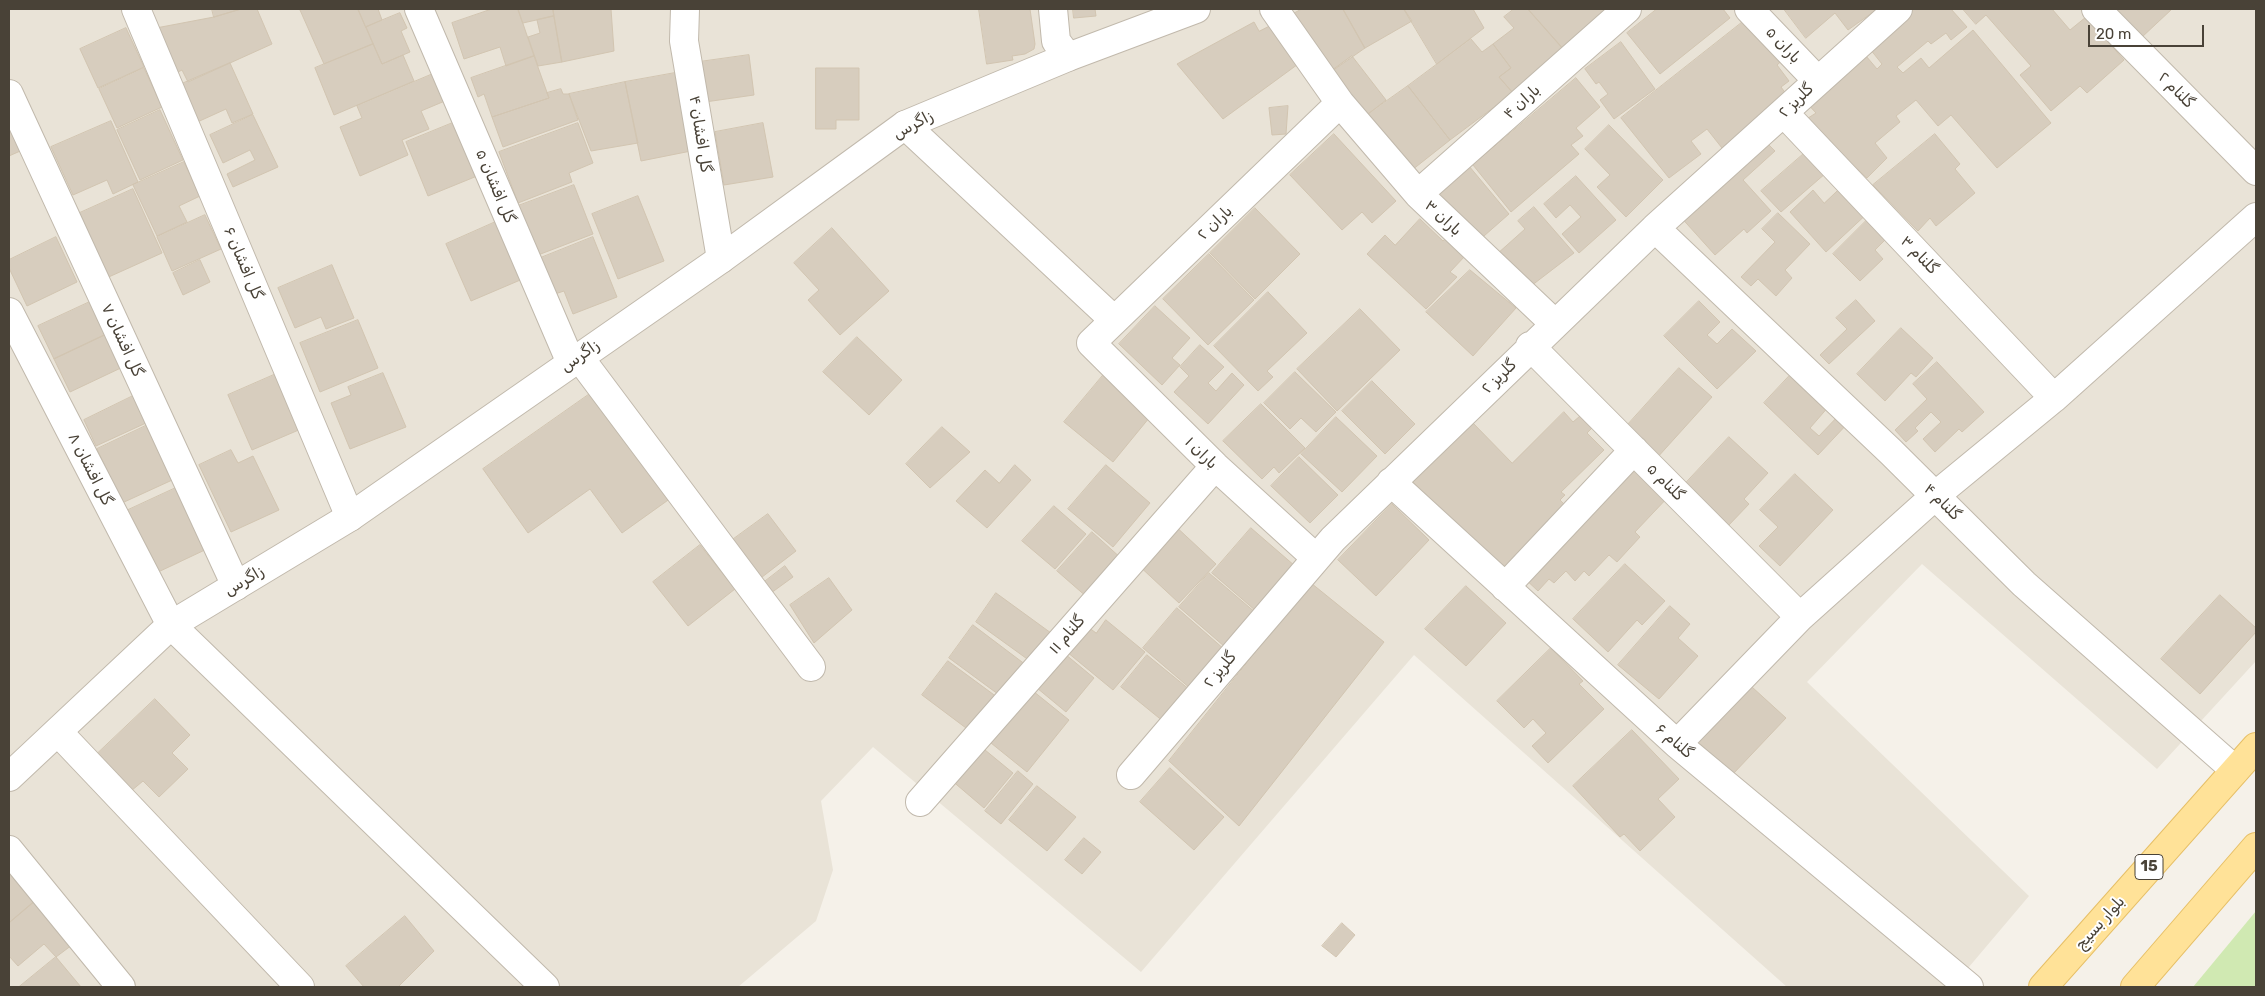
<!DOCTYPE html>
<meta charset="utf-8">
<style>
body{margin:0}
#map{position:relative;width:2265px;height:996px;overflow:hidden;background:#f5f1e9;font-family:Rubik,sans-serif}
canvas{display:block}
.frame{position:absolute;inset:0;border:10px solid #494237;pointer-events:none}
.scale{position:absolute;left:2088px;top:25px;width:116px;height:22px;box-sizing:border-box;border:2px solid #494237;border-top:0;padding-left:6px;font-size:15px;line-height:18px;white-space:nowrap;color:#494237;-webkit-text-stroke:4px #fff;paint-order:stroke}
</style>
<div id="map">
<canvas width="2265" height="996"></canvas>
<div class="frame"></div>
<div class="scale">20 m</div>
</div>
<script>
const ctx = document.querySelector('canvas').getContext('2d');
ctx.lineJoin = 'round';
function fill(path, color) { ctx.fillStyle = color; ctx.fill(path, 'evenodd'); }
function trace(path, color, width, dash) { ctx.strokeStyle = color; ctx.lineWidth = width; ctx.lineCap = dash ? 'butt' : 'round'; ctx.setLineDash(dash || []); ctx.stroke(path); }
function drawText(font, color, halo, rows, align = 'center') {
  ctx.font = font + ' Rubik,Vazirmatn,sans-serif'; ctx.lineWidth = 4; ctx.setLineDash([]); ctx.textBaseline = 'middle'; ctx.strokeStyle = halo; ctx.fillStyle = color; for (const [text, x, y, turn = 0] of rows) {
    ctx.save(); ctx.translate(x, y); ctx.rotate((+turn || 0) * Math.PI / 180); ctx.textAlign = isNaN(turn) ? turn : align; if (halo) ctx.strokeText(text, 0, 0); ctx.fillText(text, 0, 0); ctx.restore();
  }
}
const residential = new Path2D(`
 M9,9h2247v652l-99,108 -235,-205 -115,118 222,214 -77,91h-165l-373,-332 -273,317 -268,-225 -52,54 12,69 -17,51 -78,66h-729z`);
const green = new Path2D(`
 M2256,911v76h-63z`);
const building = new Path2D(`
 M212,9h29l-27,8z
 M241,9h16l15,35 -84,38 -6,-12 -6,3 -20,-45 58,-11z
 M302,9h56l15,35 -49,20 -24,-54z
 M358,9h20l4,11 -16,7z
 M492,9h26l16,47 -28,10 -6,-19 -36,12 -12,-36z
 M518,9h35l1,7 -31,7z
 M553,9h58l3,42 -52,11z
 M979,9h51l5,35 -1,5 -9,5 -13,2 1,4 -26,4z
 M1073,9h25h-3l1,7 -22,2z
 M1302,9h41l22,39 -43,30 -38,-59z
 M1343,9h61l8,12 -47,27z
 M1404,9h69l11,19 -47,36z
 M1514,9h14l39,44 -54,40 -14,-16 12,-9 -18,-24 21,-16 -10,-11z
 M1528,9h80l-41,44z
 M1657,9h66l7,9 -70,56 -33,-41z
 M1784,9h91l1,1 -28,20 -13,-17 -29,25z
 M1909,9h42l16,18 -16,13 -5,-7 -15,11 -3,-3 -31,26 6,6 18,-15 8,10 44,-38 78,93 -54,45 -46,-53 -13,11 -22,-26 -20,16 4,6 -25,21 12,15 -20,20 -62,-58 11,-7 -12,-13 57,-50 16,19 5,-5 -16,-20z
 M1963,9h89l18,21 16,-13 38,43 -37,33 -7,-7 -29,25 -31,-36 11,-9 -45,-51 -10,9z
 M2115,9h57l-31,29z
 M400,13l7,15 -6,3 9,21 -28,12 -16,-37z
 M554,16l8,46 -24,4 -10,-29 12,-4 -3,-13z
 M1749,17l37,40 -9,8 12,16 -8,6 11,15 -24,9 -46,37 -15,-19 -16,12 10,13 -32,24 -48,-60z
 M1284,19l21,40 -82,60 -46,-55 77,-42 5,9z
 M126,28l18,39 -46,21 -18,-39z
 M1471,39l11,13 11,-8 18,24 -12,9 14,16 -63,47 -42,-54z
 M1621,42l34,47 -41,30 -14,-19 8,-6 -9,-12 -3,2 -11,-15z
 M373,44l9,20 21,-9 11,26 -80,34 -19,-47z
 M749,55l5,40 -49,7 -6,-40z
 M534,56l15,42 -57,19 -8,-23 -6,3 -7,-19z
 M1352,56l34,44 -19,15 -45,-37z
 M230,63l23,51 -21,9 -6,-14 -33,15 -16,-38z
 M144,68l18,39 -45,21 -18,-39z
 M816,68h43v52h-23v9h-20z
 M440,71l12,27 -31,13 8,18 -27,11 6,15 -48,21 -20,-49 22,-9 -5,-12z
 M675,73l16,78 -50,10 -16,-79z
 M1576,78l24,29 -24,21 7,8 -12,9 8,9 -68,58 -38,-47z
 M625,82l13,61 -47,8 -22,-57z
 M1408,86l42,54 -38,30 -45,-55z
 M561,89l2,5h6l9,26 -75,27 -11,-30 57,-19 -2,-5z
 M1288,106l-2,28 -14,1 -3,-27z
 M9,109l18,39 -18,8z
 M160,110l23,50 -43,20 -23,-50z
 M253,115l25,52 -45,20 -6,-13 28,-14 -5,-10 -27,13 -13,-28z
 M460,120l22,54 -54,22 -22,-54z
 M111,121l27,61 -25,12 -6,-14 -34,15 -22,-48z
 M578,123l15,40 -24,10 3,9 -54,21 -19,-51z
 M763,123l10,54 -49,8 -9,-53z
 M1609,125l54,55 -37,37 -29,-30 13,-12 -25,-26z
 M1334,134l62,67 -24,22 -10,-11 -20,18 -52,-55z
 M1935,134l25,30 -5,5 20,24 -39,33 -6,-8 -12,13 -45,-46z
 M1767,143l8,8 -32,29 28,31 -24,22 -3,-4 -29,26 -37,-41z
 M1807,151l19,22 -45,39 -20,-21z
 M184,162l16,34 -21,10 8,16 -30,14 -24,-51z
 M1469,166l40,48 -33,29 -41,-48z
 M1576,176l40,44 -37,33 -17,-19 19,-17 -11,-12 -14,13 -12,-14z
 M1846,183l25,27 -45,42 -36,-40 23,-22 11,13z
 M574,185l19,49 -55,21 -20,-49z
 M133,189l29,64 -60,27 -29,-64z
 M638,196l26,65 -46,18 -26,-65z
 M1534,207l40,46 -43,33 -34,-32 28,-25 -7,-8z
 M1255,208l45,46 -45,45 -45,-46z
 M1778,213l32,31 -25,26 7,8 -16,18 -18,-17 -7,7 -10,-9 34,-35 -13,-13z
 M205,215l16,34 -49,22 -15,-34z
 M1870,217l19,19 -14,14 8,9 -23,22 -27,-27z
 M1420,219l23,22 5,-5 17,20 -15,16 7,5 -31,32 -59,-55 18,-19 10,10z
 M500,220l25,58 -54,23 -25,-57z
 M832,228l57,63 -49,44 -32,-35 11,-10 -25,-27z
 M56,237l21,45 -50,24 -18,-38v-8z
 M593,237l24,60 -44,17 -9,-23 -12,4 -14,-36z
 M1209,254l45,46 -46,45 -45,-46z
 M200,260l10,22 -27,13 -10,-22z
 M332,265l22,53 -28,11 -5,-12 -26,11 -17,-40z
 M1470,270l46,38 -43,48 -47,-44z
 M1268,292l39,41 -40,38 6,6 -15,14 -44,-45z
 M94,300l15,33 -55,26 -16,-33z
 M1856,300l19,21 -46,43 -9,-9 27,-26 -11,-11z
 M1699,301l21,21 -13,13 10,9 15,-15 24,22 -39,38 -53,-53z
 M1155,306l35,32 -18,20 8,7 -18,20 -43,-41z
 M1360,309l40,41 -63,61 -40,-42z
 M358,320l20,48 -58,24 -20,-49z
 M1901,328l32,30 -17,19 -5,-4 -26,28 -28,-27z
 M109,333l16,33 -55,26 -16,-33z
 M857,337l45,43 -33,35 -46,-43z
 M1200,345l24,22 -16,16 8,8 16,-18 12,12 -36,39 -34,-32 15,-16 -9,-9z
 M1937,362l47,50 -22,20 -3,-3 -24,23 -12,-13 18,-17 -10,-10 -16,16 3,3 -12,11 -11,-12 32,-31 -14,-15z
 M1679,368l33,29 -56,62 -33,-29z
 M1794,371l36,34 -20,23 9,8 21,-22 9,8 -31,33 -54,-52z
 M1295,372l41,40 -20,20 -15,-14 -11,11 -26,-26z
 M383,373l23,54 -56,22 -19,-46 20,-8 -3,-8z
 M1105,373l49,39 -41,50 -49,-40z
 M276,374l25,55 -49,21 -24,-55z
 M1372,381l43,43 -30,30 -43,-43z
 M594,391l77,107 -49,35 -32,-44 -62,44 -45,-64z
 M133,396l13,27 -50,23 -12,-26z
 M1261,404l44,44 -26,25 -5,-6 -12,12 -39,-38z
 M1564,412l9,10 7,-6 12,12 -5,5 17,17 -43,42 4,3 -5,5 6,6 -60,70 -94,-95 60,-59 40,41z
 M1336,417l41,39 -35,36 -41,-38z
 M156,421l25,55 -59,27 -25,-54z
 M942,427l28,25 -40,36 -24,-24z
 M1729,437l39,36 -24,26 5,5 -21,22 -44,-41z
 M231,450l7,13 15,-7 26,54 -48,22 -32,-67z
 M1299,457l39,38 -28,28 -39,-37z
 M1635,461l35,34 -35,37 5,5 -23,25 -8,-7 -20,21 -5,-5 -9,10 -9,-10 -12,12 -5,-4 -11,12 -15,-14z
 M1015,465l16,15 -44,48 -31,-27 29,-31 14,13z
 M1106,465l44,38 -37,44 -45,-38z
 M1795,474l38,36 -53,56 -21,-20 19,-19 -18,-17z
 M180,486l29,62 -53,25 -30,-62z
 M1392,504l37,36 -53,56 -38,-36z
 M1054,506l32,28 -31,35 -33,-28z
 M768,514l28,37 -43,33 -29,-38z
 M1172,523l44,41 -37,39 -43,-40z
 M1251,528l44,38 -39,45 -44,-38z
 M1092,532l30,27 -34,39 -31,-27z
 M700,545l35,44 -47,37 -35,-44z
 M1625,564l40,37 -23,24 -5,-5 -29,32 -35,-33z
 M785,566l8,11 -22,16 -8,-10z
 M1209,573l47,40 -31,34 -46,-40z
 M829,578l23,32 -38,33 -24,-38z
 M1311,583l73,59 -145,184 -70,-65z
 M1466,586l40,37 -40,43 -41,-37z
 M996,593l55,40 -21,28 -54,-39z
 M2220,595l36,33v4l-56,62 -39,-35z
 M1670,606l20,18 -12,14 20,18 -39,43 -41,-34z
 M1177,608l48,42 -34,39 -48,-41z
 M1106,620l39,32 -32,38 -46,-38 21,-25 8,6z
 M973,625l53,40 -24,32 -53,-39z
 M1551,648l32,33 -4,3 25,25 -56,54 -16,-17 14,-13 -13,-14 -9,9 -27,-27z
 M1065,654l29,24 -28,34 -29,-24z
 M1147,655l43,35 -26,32 -43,-35z
 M948,661l53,39 -27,34 -52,-39z
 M1752,687l34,31 -53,56 -34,-31z
 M1033,691l36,29 -42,52 -36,-29z
 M155,699l35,36 -18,18 16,16 -29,28 -16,-16 -12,10 -35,-36z
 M1632,730l47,49 -21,20 17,18 -35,34 -16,-17 -4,3 -47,-51z
 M979,745l34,28 -29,35 -34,-29z
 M1170,768l54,49 -30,33 -54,-48z
 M1018,771l15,13 -32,40 -16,-13z
 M1037,786l39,31 -29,34 -38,-31z
 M1084,838l17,14 -19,22 -17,-14z
 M9,870l26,31 -26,22z
 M35,901l37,44 -16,12 -12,-13 -26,22 -9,-10v-33z
 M405,916l29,35 -36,36h-34l-18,-21z
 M1342,923l13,12 -19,22 -14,-11z
 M56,957l25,30h-62z`);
const minor = new Path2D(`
 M136,9l214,508
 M419,9l152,354
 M685,9l-1,32 37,218
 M1053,9l3,32 12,16
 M1274,9l66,94 78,91 137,130
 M1749,9l68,71
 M2096,9l160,162
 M9,94l227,492
 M1784,113l270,285
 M905,125l209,195
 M1418,194l209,-185
 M1655,228l236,224 133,132 211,186
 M9,312l162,313 374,362
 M1530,346l270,271
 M579,357l232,310
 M1391,482l286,262 292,243
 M1316,558l-101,-92 -124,-123 249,-240
 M1505,587l129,-137
 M58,732l242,255
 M1677,744l123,-127 136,-122 118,-97 202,-181
 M1131,775l202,-236 322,-311 243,-219
 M920,802l295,-336
 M9,850l112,137`);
const tertiary = new Path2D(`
 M9,777l162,-152 179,-108 371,-258 184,-134 163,-68 128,-48`);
const primary = new Path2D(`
 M2043,987l213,-240
 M2135,987l121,-140`);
const shields = [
 [2149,867,28]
];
const shieldNames = [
 ["15",2149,867]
];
const streetNames = [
 ["باران ۵",1783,45,47],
 ["گلنام ۲",2176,90,45],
 ["گلریز ۲",1796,101,-44],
 ["باران ۴",1522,102,-42],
 ["زاگرس",913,125,-28],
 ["گل افشان ۴",700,134,81],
 ["گل افشان ۵",495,186,67],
 ["باران ۳",1443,218,43],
 ["باران ۲",1215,223,-44],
 ["گلنام ۳",1919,255,46],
 ["گل افشان ۶",243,263,67],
 ["گل افشان ۷",122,340,65],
 ["زاگرس",580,356,-35],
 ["گلریز ۲",1499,377,-44],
 ["باران ۱",1201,453,44],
 ["گل افشان ۸",90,469,63],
 ["گلنام ۵",1665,482,45],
 ["گلنام ۴",1942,502,45],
 ["زاگرس",244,581,-31],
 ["گلنام ۱۱",1067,635,-49],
 ["گلریز ۲",1220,670,-50],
 ["گلنام ۶",1674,741,41],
 ["بلوار بسیج",2100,923,-48]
];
fill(residential, '#e9e3d7');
fill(green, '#d0e9b2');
fill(building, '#d7cdbe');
trace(building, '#d2c5b1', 1);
trace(minor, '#c1b9ac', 30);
trace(tertiary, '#c1b9ac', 30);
trace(primary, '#e6bf66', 30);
trace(minor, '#fff', 28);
trace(tertiary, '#fff', 28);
trace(primary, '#ffe298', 28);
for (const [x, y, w] of shields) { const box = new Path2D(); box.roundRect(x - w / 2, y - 12.5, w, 25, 4); ctx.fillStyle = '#fff'; ctx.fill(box); trace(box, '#494237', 1); }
drawText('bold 15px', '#494237', null, shieldNames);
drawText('16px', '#494237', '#fff', streetNames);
</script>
